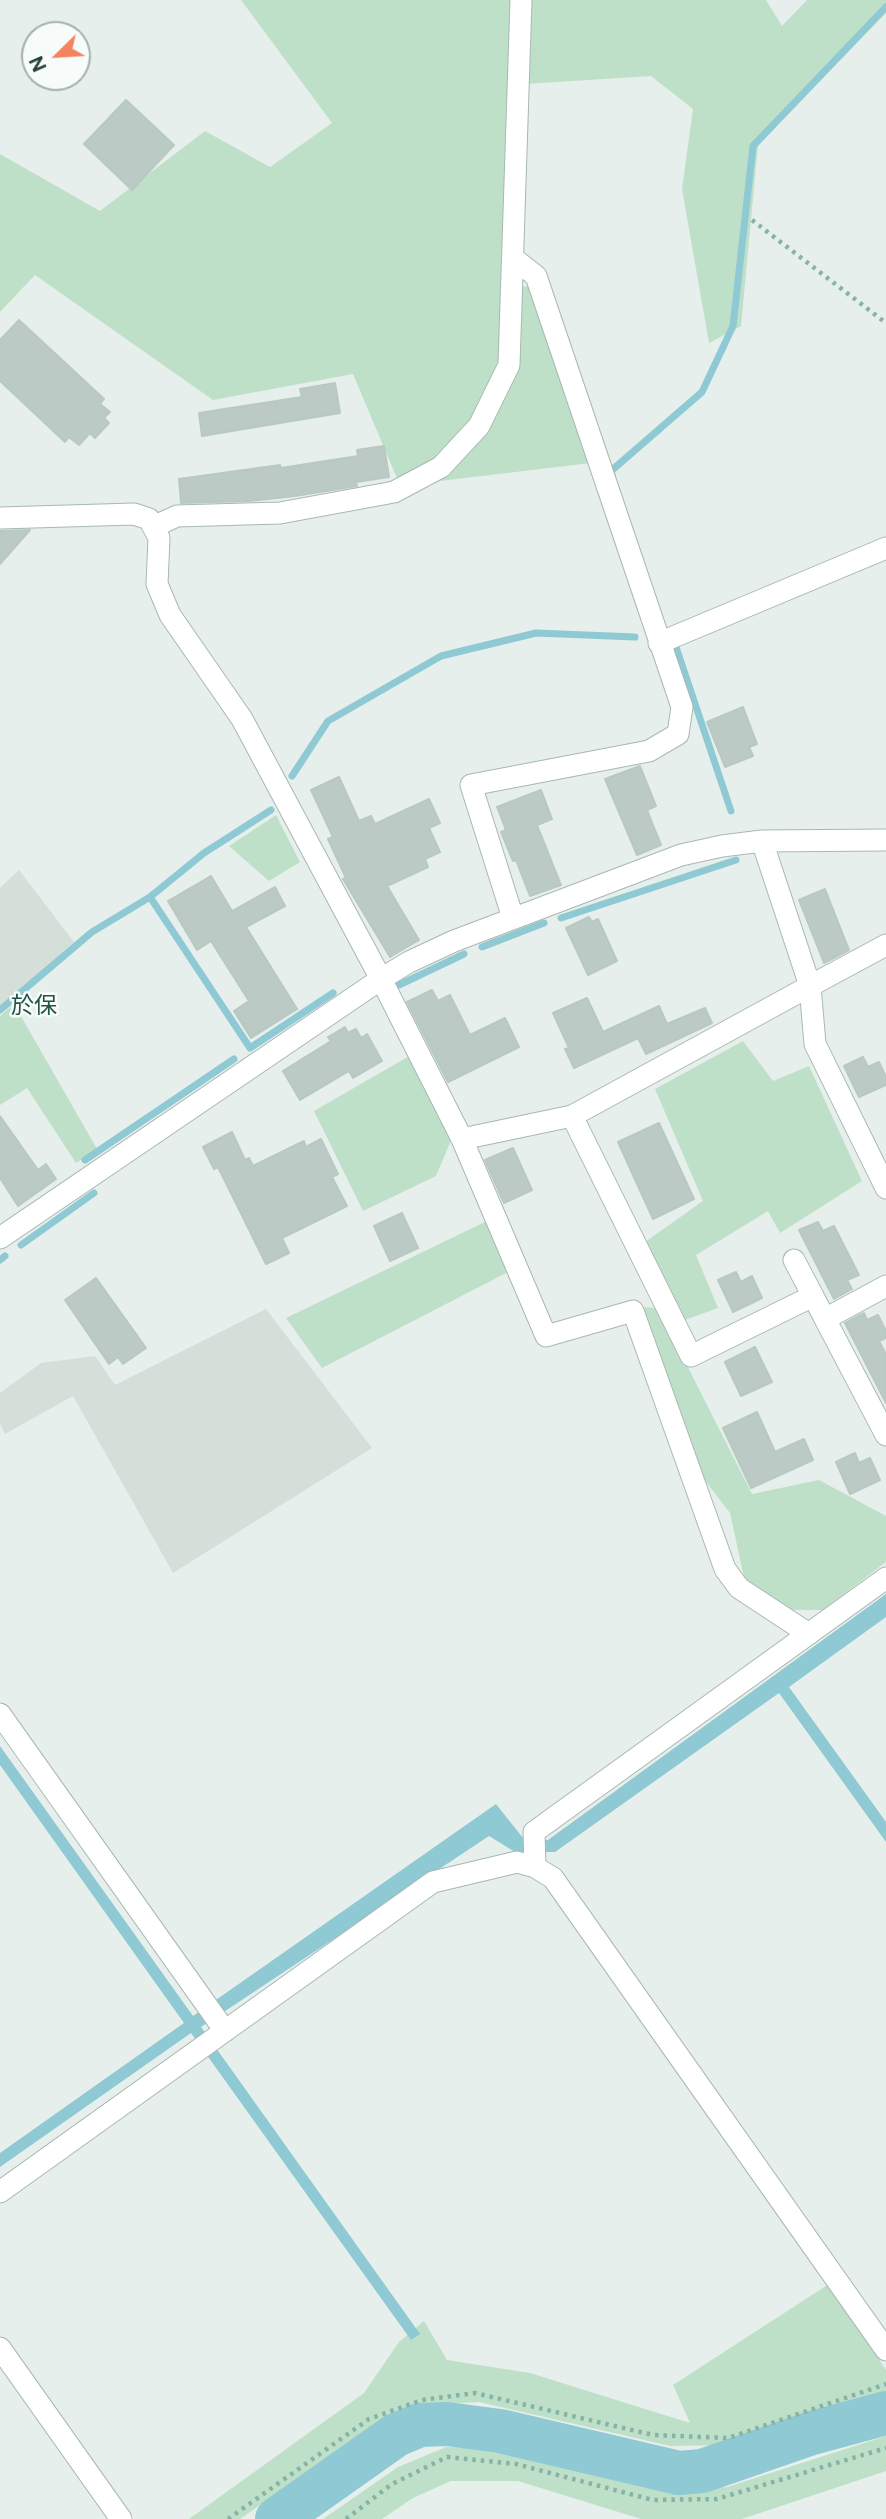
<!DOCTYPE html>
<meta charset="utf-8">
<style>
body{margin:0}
#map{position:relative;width:886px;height:2519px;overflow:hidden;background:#e6efeb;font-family:Figtree,sans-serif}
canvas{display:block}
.north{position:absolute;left:21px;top:21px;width:70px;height:70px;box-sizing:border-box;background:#f7fbf9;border:2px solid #a3b1ad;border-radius:50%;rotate:246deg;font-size:19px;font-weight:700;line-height:28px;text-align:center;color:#24423a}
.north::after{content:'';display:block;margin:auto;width:24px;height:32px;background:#f4845f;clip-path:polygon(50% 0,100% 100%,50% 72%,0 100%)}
</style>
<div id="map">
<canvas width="886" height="2519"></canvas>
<div class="north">N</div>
</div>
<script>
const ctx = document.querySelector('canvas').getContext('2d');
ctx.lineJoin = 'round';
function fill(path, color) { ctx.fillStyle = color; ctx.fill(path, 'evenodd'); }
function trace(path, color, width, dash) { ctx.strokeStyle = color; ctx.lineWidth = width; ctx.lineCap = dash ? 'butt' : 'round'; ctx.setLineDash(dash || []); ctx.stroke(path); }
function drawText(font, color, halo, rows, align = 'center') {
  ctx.font = font + ' Figtree,"Noto Sans JP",sans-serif'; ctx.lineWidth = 5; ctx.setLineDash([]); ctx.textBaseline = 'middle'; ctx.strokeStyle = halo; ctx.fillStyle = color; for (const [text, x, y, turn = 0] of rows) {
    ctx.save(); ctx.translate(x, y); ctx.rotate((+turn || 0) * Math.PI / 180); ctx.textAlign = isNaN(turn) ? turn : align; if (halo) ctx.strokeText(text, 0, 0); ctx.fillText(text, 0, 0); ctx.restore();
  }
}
const built = new Path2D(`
 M19,870l55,72 -74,69v-123z
 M266,1309l106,139 -199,125 -100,-177 -68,38 -5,-10v-31l41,-30 54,-7 20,29z`);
const green = new Path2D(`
 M241,0h271l-13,365 -28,59 -34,35 -38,24 -46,-109 -140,26 -178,-125 -35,37v-158l100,57 105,-80 65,36 62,-44z
 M527,0h239l16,26 25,-26h79v13l-128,132 -17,181 -32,17 -27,-154 11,-80 -42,-33 -126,8z
 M530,286l61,177 -151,18 44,-52 36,-142z
 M276,815l24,47 -31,19 -40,-35z
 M14,1004l83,145 -21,14 -49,-75 -27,17v-89z
 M743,1041l30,40 36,-15 53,115 -82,52 -12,-22 -72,44 22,53 -39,14 -34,-80 58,-41 -48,-112z
 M411,1055l41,83 -16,38 -73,35 -49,-100z
 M489,1220l21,51 -188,97 -36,-50z
 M642,1307l16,1 94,186 67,-14 67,36v46l-63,48h-38l-40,-28 -15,-69 -34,-44z
 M829,2284l57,86v22l-154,53 -62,1 -191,-44 -57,3 -49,22 -133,92h-51l175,-126 35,-51 25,-21 23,39 83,13 160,50 -17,-38z
 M886,2436v35l-144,48h-101l-123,-38h-67l-38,17 -31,21h-59l75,-52 48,-20 72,3 145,41 64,-4z`);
const water = new Path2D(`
 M886,1594v23l-97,70 97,135v20l-107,-149 -224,159h-40l-26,-16 -288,191 219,307 -9,6 -220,-307 -191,134v-14l184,-130 -184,-258v-19l193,270 303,-212 27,34 25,2z`);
const stream = new Path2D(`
 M612,475l-1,-4 91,-79 31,-66 20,-180 133,-139
 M676,647l55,164
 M292,776l36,-55 113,-65 95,-23 99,4
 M150,897l100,151 83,-55
 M561,918l175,-58
 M482,947l62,-24
 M399,985l65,-31
 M0,1010l92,-78 58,-35 54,-44 67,-43
 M85,1160l149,-101
 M21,1245l73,-52
 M0,1260l5,-4`);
const river = new Path2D(`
 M277,2519l119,-84 24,-10 27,-1 53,7 179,42 23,-2 110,-38 74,-20`);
const building = new Path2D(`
 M126,100l48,45 -42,45 -48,-46z
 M19,320l85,79 -4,5 10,8 -6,6 5,5 -14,15 -5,-5 -11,12 -10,-8 -4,5 -65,-61v-41z
 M335,383l5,30 -138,23 -3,-23 103,-16 -2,-8z
 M384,446l5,31 -33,5 1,4 -62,10 -46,5 -68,2 -2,-24 101,-14 1,3 77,-12 -1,-6z
 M30,530l-30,34v-33z
 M743,707l14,37 -8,3 4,9 -28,11 -18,-45z
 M640,766l16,40 -9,4 14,35 -24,10 -32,-76z
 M339,777l20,44 12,-5 4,8 54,-25 11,24 -11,5 11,24 -15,7 3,8 -41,19 32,54 -29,17 -47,-78 3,-1 -18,-39 5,-2 -22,-47z
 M541,790l11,29 -15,6 24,60 -31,11 -14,-36 -3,1 -12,-29 5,-2 -9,-23z
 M211,876l21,35 43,-24 10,19 -39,21 51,82 -46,29 -17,-27 15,-10 -38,-60 -14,9 -29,-49z
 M825,889l24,61 -25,13 -25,-63z
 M589,917l3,5 6,-3 19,42 -29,14 -22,-47z
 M432,990l6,11 12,-6 20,40 35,-17 14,29 -71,35 -41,-80z
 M587,998l16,34 56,-26 8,18 38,-16 7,15 -66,31 -8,-16 -64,30 -9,-19 4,-1 -16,-35z
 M345,1027l3,6 8,-4 5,9 6,-4 15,27 -29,17 -4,-7 -49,29 -17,-29 48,-30 -3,-4z
 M863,1057l5,10 11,-5 7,15v8l-27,12 -15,-31z
 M0,1116l38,54 8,-6 10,15 -38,27 -18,-28z
 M659,1123l35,76 -41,20 -35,-77z
 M232,1132l13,28 4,-2 4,8 51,-25 2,6 15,-8 17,35 -6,3 15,29 -65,32 7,15 -23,11 -48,-97 -4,2 -11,-22z
 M513,1148l19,42 -28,13 -19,-43z
 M402,1213l16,35 -28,13 -16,-35z
 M818,1222l5,9 11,-5 25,49 -12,5 5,9 -18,10 -35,-69z
 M736,1272l5,10 11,-6 10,22 -29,14 -15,-32z
 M96,1278l50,70 -23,16 -5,-7 -9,7 -44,-64z
 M864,1313l3,7 11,-5 8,16v7l-7,3 7,13v49l-41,-80z
 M755,1347l17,35 -31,14 -16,-34z
 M757,1412l18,40 29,-13 9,21 -62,28 -28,-60z
 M855,1453l4,10 11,-5 10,22 -30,14 -14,-32z`);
const path = new Path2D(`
 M752,220l134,103
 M228,2519l141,-100 53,-19 53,-7 178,42 75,3 158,-54
 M346,2519l46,-35 55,-27 69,7 137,36 64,-1 169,-51`);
const minor = new Path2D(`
 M0,518l134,-4 15,5 10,19 -2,46 13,31 72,104 139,260 81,160 110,-23 238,-130 -48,-145
 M155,526l22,-10 103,-3 114,-21 47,-25 38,-41 30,-61 12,-365
 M659,643l227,-95
 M513,918l-42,-133 178,-34 29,-17 4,-27 -146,-431 -23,-18
 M886,945l-76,41 5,58 71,144
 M572,1116l119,240 122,-60 12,23 61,-33
 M462,1139l84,197 87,-25 92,258 14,19 70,46
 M0,1238l381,-259 28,-17 45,-21 227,-86 41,-9 40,-5 124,-1
 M794,1260l19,36
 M825,1319l61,116
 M0,1714l225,317
 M535,1867l-1,-35 352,-254
 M0,2192l433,-310 84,-20 18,5 18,11 333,472
 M0,2348l121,171`);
const neighbourhoodNames = [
 ["於保",34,1006]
];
fill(built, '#d4dfda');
fill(green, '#bfe0c8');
fill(water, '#8ec9d4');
trace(stream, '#8ec9d4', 7);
trace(river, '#8ec9d4', 44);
fill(building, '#bbcac4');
trace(building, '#b8c9c2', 2);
trace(minor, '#a8b8b2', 23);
trace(path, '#86b3a5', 4.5, [3.5, 5]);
trace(minor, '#fff', 21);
drawText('23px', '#1f5548', '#f7fbf9', neighbourhoodNames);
</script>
